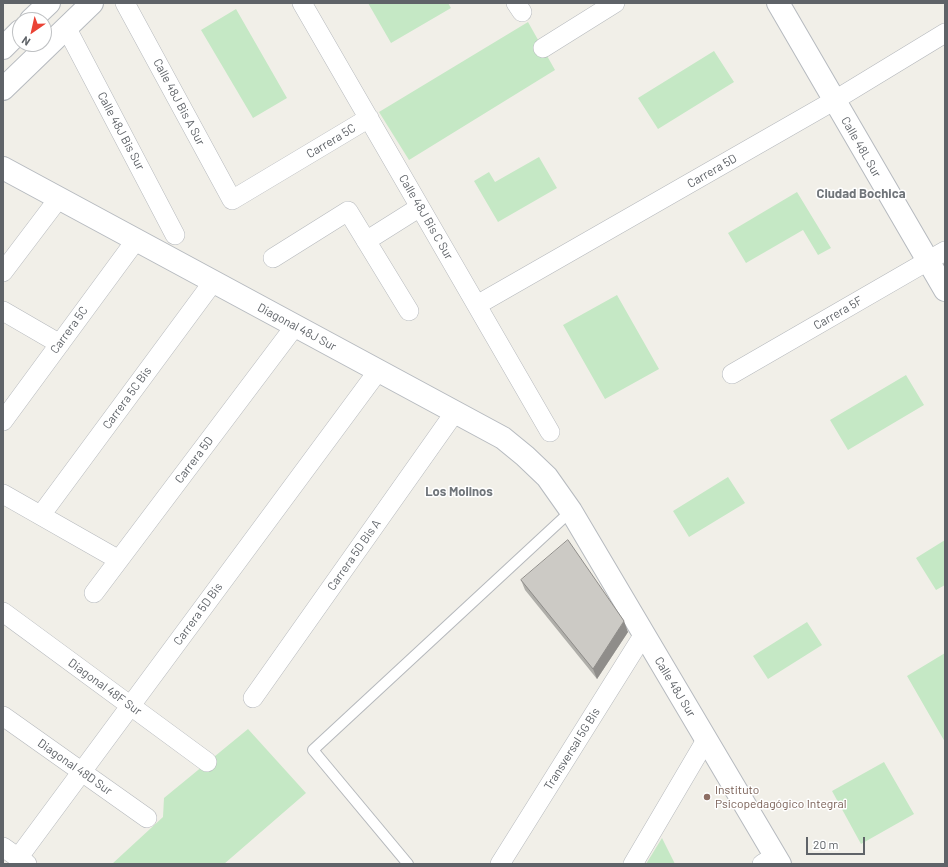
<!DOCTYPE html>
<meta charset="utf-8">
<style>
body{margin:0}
#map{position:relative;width:948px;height:867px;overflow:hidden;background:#f1efe8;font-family:Barlow,sans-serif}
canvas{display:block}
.frame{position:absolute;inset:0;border:4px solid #5f6368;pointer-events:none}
.north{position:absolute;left:12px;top:12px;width:40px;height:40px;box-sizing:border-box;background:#fff;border:1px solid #bfc1c3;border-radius:50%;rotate:214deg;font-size:11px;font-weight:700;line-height:16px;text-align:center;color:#5f6368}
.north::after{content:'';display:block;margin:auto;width:14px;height:18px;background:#ea4335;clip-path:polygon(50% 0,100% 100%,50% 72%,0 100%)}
.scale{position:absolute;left:806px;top:837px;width:59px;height:18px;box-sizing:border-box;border:2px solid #5f6368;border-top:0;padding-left:5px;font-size:12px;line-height:14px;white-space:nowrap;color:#5f6368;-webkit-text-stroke:3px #fff;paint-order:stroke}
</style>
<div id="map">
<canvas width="948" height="867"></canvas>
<div class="frame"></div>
<div class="north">N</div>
<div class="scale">20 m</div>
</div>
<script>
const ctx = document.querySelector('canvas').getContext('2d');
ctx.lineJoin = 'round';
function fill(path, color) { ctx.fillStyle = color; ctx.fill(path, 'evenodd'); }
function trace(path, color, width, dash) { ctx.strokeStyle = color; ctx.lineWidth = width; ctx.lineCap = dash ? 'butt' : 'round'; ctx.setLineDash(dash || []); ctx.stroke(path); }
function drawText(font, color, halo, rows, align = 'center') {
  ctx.font = font + ' Barlow,sans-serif'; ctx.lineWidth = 3; ctx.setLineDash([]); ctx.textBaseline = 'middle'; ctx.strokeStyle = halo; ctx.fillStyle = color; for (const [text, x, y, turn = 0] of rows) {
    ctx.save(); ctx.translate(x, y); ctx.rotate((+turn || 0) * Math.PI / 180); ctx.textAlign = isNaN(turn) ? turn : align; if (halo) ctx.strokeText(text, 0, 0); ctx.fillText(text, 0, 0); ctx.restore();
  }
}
const green = new Path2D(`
 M368,3h80l3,5 -60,35z
 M236,9l51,89 -34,20 -52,-88z
 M528,22l27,48 -146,90 -30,-48z
 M714,51l20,31 -76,47 -20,-31z
 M539,157l18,31 -59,34 -24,-41 15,-9 6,10z
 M797,192l34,56 -13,7 -15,-25 -57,33 -18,-30z
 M617,295l42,74 -54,30 -42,-74z
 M906,375l18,30 -76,45 -18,-30z
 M728,477l17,26 -56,34 -16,-26z
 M945,540v45l-9,5 -20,-32z
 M807,622l15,23 -54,34 -15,-23z
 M945,653v89l-38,-66z
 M248,729l58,64 -82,71h-112l51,-47 1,-19z
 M884,762l30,52 -53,30 -29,-53z
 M662,838l13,26h-29z`);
const lane = new Path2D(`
 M408,864l-95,-114 258,-239`);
const street = new Path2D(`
 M125,3l107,197 137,-82
 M302,3l248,429
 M516,3l6,9
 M66,27l109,208
 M543,48l72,-45
 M366,241l54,-34
 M273,258l75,-47 61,100
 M3,272l56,-74
 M477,305l358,-205 110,-67
 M3,311l57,33
 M732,374l213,-123
 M3,421l133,-181
 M3,494l116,66
 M41,515l172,-233
 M94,593l201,-267
 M3,612l204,150
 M253,698l202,-286
 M3,716l144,102
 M3,847l24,17
 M18,858l360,-487
 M500,864l144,-230
 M633,864l73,-124
 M762,864l13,-8`);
const secondary = new Path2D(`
 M778,3l167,287
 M31,20l18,-17
 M3,48l17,-17
 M3,89l89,-86
 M3,168l500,270 22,18 22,21 24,34 209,353`);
const wall = new Path2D(`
 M521,580l107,52 -31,47 -72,-89z`);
const shadedWall = new Path2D(`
 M624,621l4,11 -31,47 -4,-10z`);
const building = new Path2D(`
 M568,540l56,81 -31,48 -72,-89z`);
const markers = [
 [707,797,4,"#8d6e63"]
];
const streetNames = [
 ["Calle 48J Bis A Sur",179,102,62],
 ["Calle 48J Bis Sur",121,131,62],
 ["Carrera 5C",331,141,-31],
 ["Calle 48L Sur",861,147,60],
 ["Carrera 5D",712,171,-30],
 ["Calle 48J Bis C Sur",426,217,60],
 ["Carrera 5F",838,313,-30],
 ["Diagonal 48J Sur",297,327,28],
 ["Carrera 5C",69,330,-54],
 ["Carrera 5C Bis",127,398,-54],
 ["Carrera 5D",194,460,-53],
 ["Carrera 5D Bis A",354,555,-55],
 ["Carrera 5D Bis",198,614,-54],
 ["Diagonal 48F Sur",105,687,36],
 ["Calle 48J Sur",675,687,59],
 ["Transversal 5G Bis",572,749,-58],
 ["Diagonal 48D Sur",75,767,35]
];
const educationNames = [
 ["Instituto",715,790],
 ["Psicopedagógico Integral",715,804]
];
const neighbourhoodNames = [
 ["Ciudad Bochica",861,194],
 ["Los Molinos",459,492]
];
fill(green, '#c5e8c5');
trace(lane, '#b5b8bc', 12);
trace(street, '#b5b8bc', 20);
trace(secondary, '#b6babf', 24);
trace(lane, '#fff', 10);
trace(street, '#fff', 19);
trace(secondary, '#fff', 22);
fill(wall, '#afaea9');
fill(shadedWall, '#8f8d8a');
fill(building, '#cccac5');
trace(building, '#8f8d8a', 1);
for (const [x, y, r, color] of markers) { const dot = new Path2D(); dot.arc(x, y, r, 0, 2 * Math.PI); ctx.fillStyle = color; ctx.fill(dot); trace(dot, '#fff', 1.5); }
drawText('12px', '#5f6368', '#fff', streetNames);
drawText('12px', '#785e54', '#fff', educationNames, 'left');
drawText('bold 13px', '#70757a', '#fff', neighbourhoodNames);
</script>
